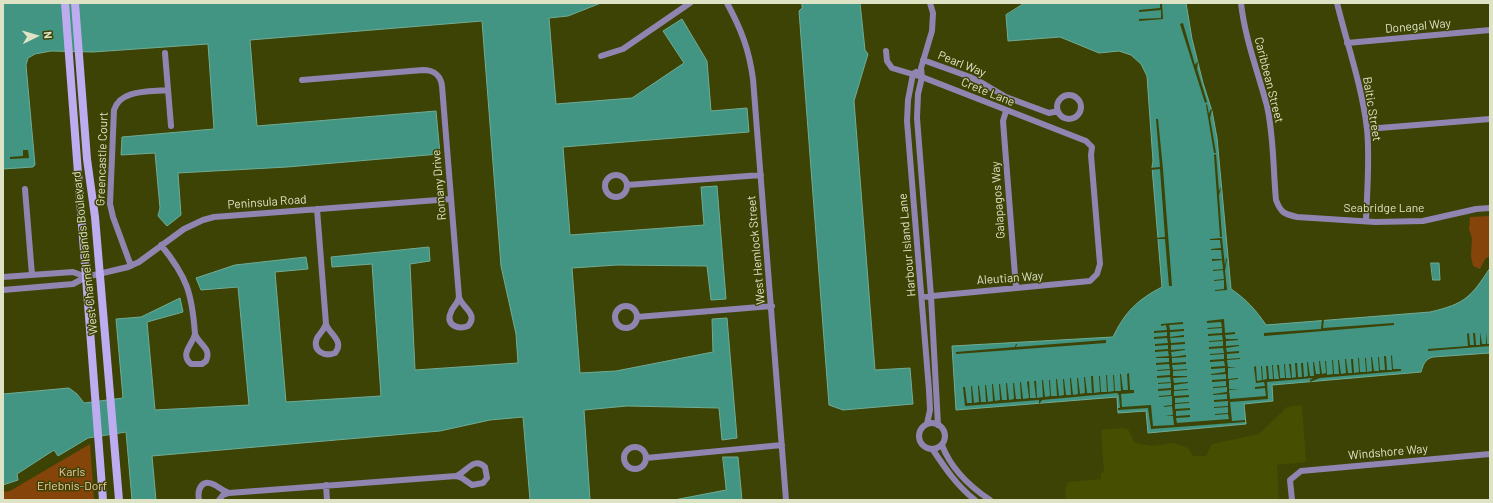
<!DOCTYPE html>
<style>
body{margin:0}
#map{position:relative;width:1493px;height:503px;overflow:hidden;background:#3d4304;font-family:Barlow,sans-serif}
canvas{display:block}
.frame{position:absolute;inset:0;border:4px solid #dee3c5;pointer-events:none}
.north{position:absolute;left:16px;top:16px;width:40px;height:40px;-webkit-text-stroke:3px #3d4304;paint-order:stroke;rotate:85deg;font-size:11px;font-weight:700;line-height:16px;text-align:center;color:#dee3c5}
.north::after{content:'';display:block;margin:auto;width:14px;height:18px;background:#dee3c5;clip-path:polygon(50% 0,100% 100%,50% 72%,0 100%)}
</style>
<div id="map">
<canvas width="1493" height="503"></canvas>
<div class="frame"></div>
<div class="north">N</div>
</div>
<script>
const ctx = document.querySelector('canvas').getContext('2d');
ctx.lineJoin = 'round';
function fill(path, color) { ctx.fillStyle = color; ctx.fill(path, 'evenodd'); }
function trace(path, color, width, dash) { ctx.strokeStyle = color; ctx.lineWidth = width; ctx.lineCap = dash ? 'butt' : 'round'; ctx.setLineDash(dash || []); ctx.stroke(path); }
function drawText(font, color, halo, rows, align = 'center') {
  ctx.font = font + ' Barlow,sans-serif'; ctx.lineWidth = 3; ctx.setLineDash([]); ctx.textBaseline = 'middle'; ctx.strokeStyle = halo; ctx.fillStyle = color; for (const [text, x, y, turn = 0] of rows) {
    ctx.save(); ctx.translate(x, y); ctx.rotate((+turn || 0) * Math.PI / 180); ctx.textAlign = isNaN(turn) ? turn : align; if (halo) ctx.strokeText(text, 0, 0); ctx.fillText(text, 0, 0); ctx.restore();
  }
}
const built = new Path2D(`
 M1302,405l4,57 -29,3 2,35h-213l-1,-9 3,-9 33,-3v-6l3,-1 -3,-42 21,-2 6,1 7,14 17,3 22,-3 14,5 5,8h13l6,-12 47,-10 28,-27z`);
const green = new Path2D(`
 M1490,216v40l-5,3 -5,10 -7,-3 -2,-10 1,-18 -3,-9 1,-12z
 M90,444l4,56h-91v-8l7,-1z`);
const water = new Path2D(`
 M3,3h598l-33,13 -19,2 7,86 76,-6 52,-35 -21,-32 19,-12 25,42 4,50 36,-3 2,24 -186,15 7,88 134,-10 -3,-38 16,-1 9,113 -15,1 -4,-34 -90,-1 -45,3 8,105 36,-2 97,-19 -1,-33 15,-1 10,120 -15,2 -3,-32 -92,-2 -43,4 6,90h-60l-7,-83 -33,3 -50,11 -288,25 4,44h-24l-6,-68 -38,6 -30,18 -4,-6 -37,24 1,6 -15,5v-91l66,-6 8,6 7,9 39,-5 -7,-79 25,-2 39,-19 3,14 -36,10 8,88 94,-5 -11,-118 -37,3 -5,-12 39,-13 71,-8 2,12 -33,3 11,130 95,-6 -9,-132 -40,3 -1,-10 98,-10 1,14 -20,3 5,106 103,-7 -2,-29 -15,-68 -19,-245 -232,19 7,86 179,-15 4,43 -153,13 -109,6 3,42 -14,11 -9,-10 2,-8 -5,-55 -34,2 1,-18 92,-8 -6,-85 -115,8 -42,-1 -16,3 -7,4 -2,7 9,100 -2,2 -30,2z
 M802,3h58l5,47 3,4 -14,47 21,269 35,-2 3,36 -70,6 -14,-5 -30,-394 3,-3z
 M1025,3h161l6,36 11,44 9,28 5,27 14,151c15,10 25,21 35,36l164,-13c35,-8 41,-15 60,-44v85l-57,4c-8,2 -10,8 -12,15l-149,13 1,16 -29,3 2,20 -98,9 -2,-22 -28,2 -1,-16 -161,13 -4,-64 161,-9c12,-25 24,-37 49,-50l-10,-120 1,-6 -6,-85 -6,-12 -10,-9 -12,-4 -20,2 -39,-16 -52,4 -2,-26z
 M1431,263h8l1,17h-7z
 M723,457h15l4,43h-68l52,-10z`);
const pier = new Path2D(`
 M1160,3h2l1,16 -24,2v-2l22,-1v-8l-22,2v-2l21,-2z
 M1183,23l12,42 3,-4 -1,8 10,33 -2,1 -25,-79z
 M1207,104l2,10 2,-5 1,1 -2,8 6,35h-2l-8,-48z
 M1156,119h2l5,50 9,117h-3l-4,-47h-9v-1l9,-1 -5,-68 -10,1v-2l10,-1z
 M23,150h5l1,8 -19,1v-2l13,-1z
 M1216,154l3,37 2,-4v1l-2,7 3,42h-2l-6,-82z
 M1222,238l3,28 1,-8 1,1 -2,12 2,19 -12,1v-1l9,-1v-9l-10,1v-1l10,-1 -1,-9 -10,1v-1l10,-1 -1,-9 -10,1v-2h10l-1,-9h-10v-1l10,-1 -1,-8h-10v-1z
 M1224,319l1,14 10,-1v2l-10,1 1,4h12v1l-12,1v5l13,-1v1l-13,2 1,4 12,-1v2l-12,1v5l13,-1v1l-13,1 1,7h9l-9,1v11l10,-1v1l-9,1v9h10l-10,1 1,9 36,-3 -1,-8 -10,1v-2l10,-1 -1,-4 -8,1 -2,-16 2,-1 1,15 5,-1 -1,-14h1l1,14 4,-1 -1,-13h2l1,13h4l-1,-14h1l1,14h5l-2,-14h2l1,13h5l-1,-14h1l1,14h5l-2,-14h2l1,14 4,-1 -1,-14h2l1,14h4l-1,-14h2l1,14 4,-1 -1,-14h1l2,14h4l-1,-14h1l2,12h4l-1,-13h1l2,13 4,-1 -1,-12h1l1,14 6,-1 -1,-14h1l1,14h5l-1,-14h1l2,14 5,-1 -1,-14h1l2,14h4l-1,-14h2l1,14 5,-1 -1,-14h1l1,14h6l-1,-14h1l1,14 5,-1 -1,-14h1l2,14h5l-1,-14h1l1,13h5l-1,-14h2l1,14h5l-1,-14 1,-1 1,14h8v2l-81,7 -10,4v-2l3,-2 -46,4 1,17 -38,3 2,19 13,-1v2l-94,7 -3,-21 -30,2v-2h2l-1,-13 -2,-2 -75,7 -2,3 -1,1v-4l-74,6 -2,-19h2l2,16h5l-1,-17h1l2,17 5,-1 -1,-16 1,-1 2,17h5l-1,-17h1l2,17 5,-1 -1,-17h1l2,17 5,-1 -1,-16h1l2,16h5l-1,-17h1l2,17 5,-1 -1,-16h1l2,16h5l-1,-17h1l2,17 6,-1 -2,-16 2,-1 1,17h6l-2,-17h2l1,17 6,-1 -1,-17h1l2,17 5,-1 -1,-16h1l1,16h6l-1,-17h1l2,17 5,-1 -1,-16h1l2,16h5l-1,-17h1l2,17 5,-1 -1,-16h1l2,16 5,-1 -1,-16h1l2,16h5l-1,-17h2l1,17 6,-1 -1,-16h1l1,16h6l-1,-17h1l1,17 6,-1 -1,-16h1l1,16h6l-1,-17h1l2,16h5l-1,-16 2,-1 1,17h4v3l-13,1 1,13 29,-2 2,21 21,-1 -1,-9h-8l8,-1 -1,-9 -8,1v-1l8,-1v-9l-13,1v-1l12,-1v-5l-13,1v-2l13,-1v-5l-13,1v-1l13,-1 -1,-5 -13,1v-2l13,-1v-5l-13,1v-1l13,-1 -1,-5 -13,1v-2l13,-1v-4h-13v-1l13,-1 -1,-5 -13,1v-2l13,-1v-4l-13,1v-2l13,-1 -1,-5 -13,1v-2l13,-1v-4l-13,1v-2l13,-1 -1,-5 -5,1v-2l22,-2v2l-14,1 1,5 14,-1v2l-14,1v5l14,-2v2l-14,1 1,5 14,-1v2l-14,1v5l14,-1v1l-14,2 1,5 14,-2v2l-14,1v5l14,-1v2l-14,1 1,5 14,-1v1l-14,1v5h14v1l-14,1 1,5 14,-1v1l-14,2v5l14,-1v1l-14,1v5l15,-1v2l-14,1v5l14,-1v1l-14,1v5l15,-1v2l-14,1v5l14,-1v2l-14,1 1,5 52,-4 -1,-5 -13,1v-1l13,-1v-6l-14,1v-1l14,-1v-5l-14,1v-2l13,-1v-5l-14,1v-1l14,-2v-5l-14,1v-1l13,-1v-5l-14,1v-2l14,-1v-5l-15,1v-1l14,-2v-4l-14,1v-2l14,-1 -1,-5 -14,1v-2l14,-1v-5l-14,1v-1l14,-1 -1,-5 -14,1v-2l14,-1v-5l-14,1v-1l14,-1 -1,-5 -14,1v-2l14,-1v-5l-14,1 -1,-1 15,-1 -1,-5 -14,1v-2z
 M1322,319h2l-1,9 71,-5v2l-130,11v-3l57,-4z
 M1480,332l2,12h4v-12l1,12h3v2l-62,5v-2l40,-3 -1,-12 2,-1 1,12h4l-1,-12h2l1,12h4z
 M1106,340v3l-150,11v-2l59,-5 1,-3h1l-1,3z`);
const street = new Path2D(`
 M727,3c14,26 22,46 26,76l33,421
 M930,3l3,10 -1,18 -11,37 1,9 -4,17 -1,24 14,178 7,129
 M1241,3c4,36 17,69 26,103 7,31 6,63 9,94 5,13 8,14 21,17l78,5 48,-1 53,-12 14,-1
 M1337,3c10,41 25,83 30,126 3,30 0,62 -1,92
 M1347,43l143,-13
 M886,51l1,10 5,7 30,9 164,64 6,6 -1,8 9,109 -3,10 -7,7 -168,16
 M165,53l6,73
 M601,56l22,-7 67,-46
 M923,60l47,17 14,7 22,13 43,16 9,-2
 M916,72l-3,2 -5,26 -1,21 22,269 1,20 -3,14
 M302,80l121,-10c11,0 18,6 19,16l17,211
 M1057 107a12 12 0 1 1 24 0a12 12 0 1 1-24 0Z
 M1006,111l-3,10 13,167
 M1367,129l123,-10
 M605 186a11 11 0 1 1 22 0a11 11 0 1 1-22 0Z
 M627,185l134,-10
 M25,189l7,86
 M317,209l9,115
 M161,245c26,32 31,48 34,89
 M131,266l-18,-49 -3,-13 4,-94c6,-21 36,-18 54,-20
 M3,277l70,-5 13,5
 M3,290l70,-6 13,-7 42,-10 11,-5 45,-33 19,-9 11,-3 237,-18
 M459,297c3,11 20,17 9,29 -10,4 -23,-1 -17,-14 2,-6 7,-8 8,-15z
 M615 317a11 11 0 1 1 22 0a11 11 0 1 1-22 0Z
 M637,317l135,-11
 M326,324c3,10 19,17 9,29 -11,4 -23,-2 -18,-15 3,-5 7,-8 9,-14z
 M195,334c4,11 17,14 11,27l-4,3h-11c-12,-10 2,-20 4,-30z
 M919 436a13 13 0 1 1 26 0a13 13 0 1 1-26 0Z
 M942,445c9,24 27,41 48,55
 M624 458a11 11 0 1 1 22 0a11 11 0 1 1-22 0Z
 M933,450c12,18 24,36 42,50
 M646,458l136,-13
 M326,485l1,15
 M229,493l227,-17c10,-3 17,-20 29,-9l2,11 -4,5 -11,2 -10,-7 -6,-2
 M199,500c-2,-11 3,-22 16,-15 5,3 8,6 14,8l-6,2 -4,5
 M1292,500l-2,-20 11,-9 189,-17`);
const secondary = new Path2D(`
 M65,3l38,497
 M75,3l12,156 8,58 24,283`);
const streetNames = [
 ["Donegal Way",1418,26,-5],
 ["Pearl Way",962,64,22],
 ["Caribbean Street",1269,80,76],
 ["Crete Lane",988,92,22],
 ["Baltic Street",1372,109,81],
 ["Greencastle Court",102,159,-88],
 ["Romany Drive",439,185,-95],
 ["Galapagos Way",998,200,-94],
 ["Peninsula Road",267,202,-4],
 ["Seabridge Lane",1384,208],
 ["Harbour Island Lane",907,245,-95],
 ["West Hemlock Street",756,250,-95],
 ["West Channel Islands Boulevard",85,253,-96],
 ["Aleutian Way",1010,278,-4],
 ["Windshore Way",1388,452,-5]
];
const parkNames = [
 ["Karls",72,472],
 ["Erlebnis-Dorf",72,486]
];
fill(built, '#464e02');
fill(green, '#85450a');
fill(water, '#419582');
trace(water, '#70ac96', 1);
fill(pier, '#3d4304');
trace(street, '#9085b1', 6);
trace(secondary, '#beacf1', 8);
drawText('12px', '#dee3c5', '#3d4304', streetNames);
drawText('12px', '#f8c8a7', '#3d4304', parkNames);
</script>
